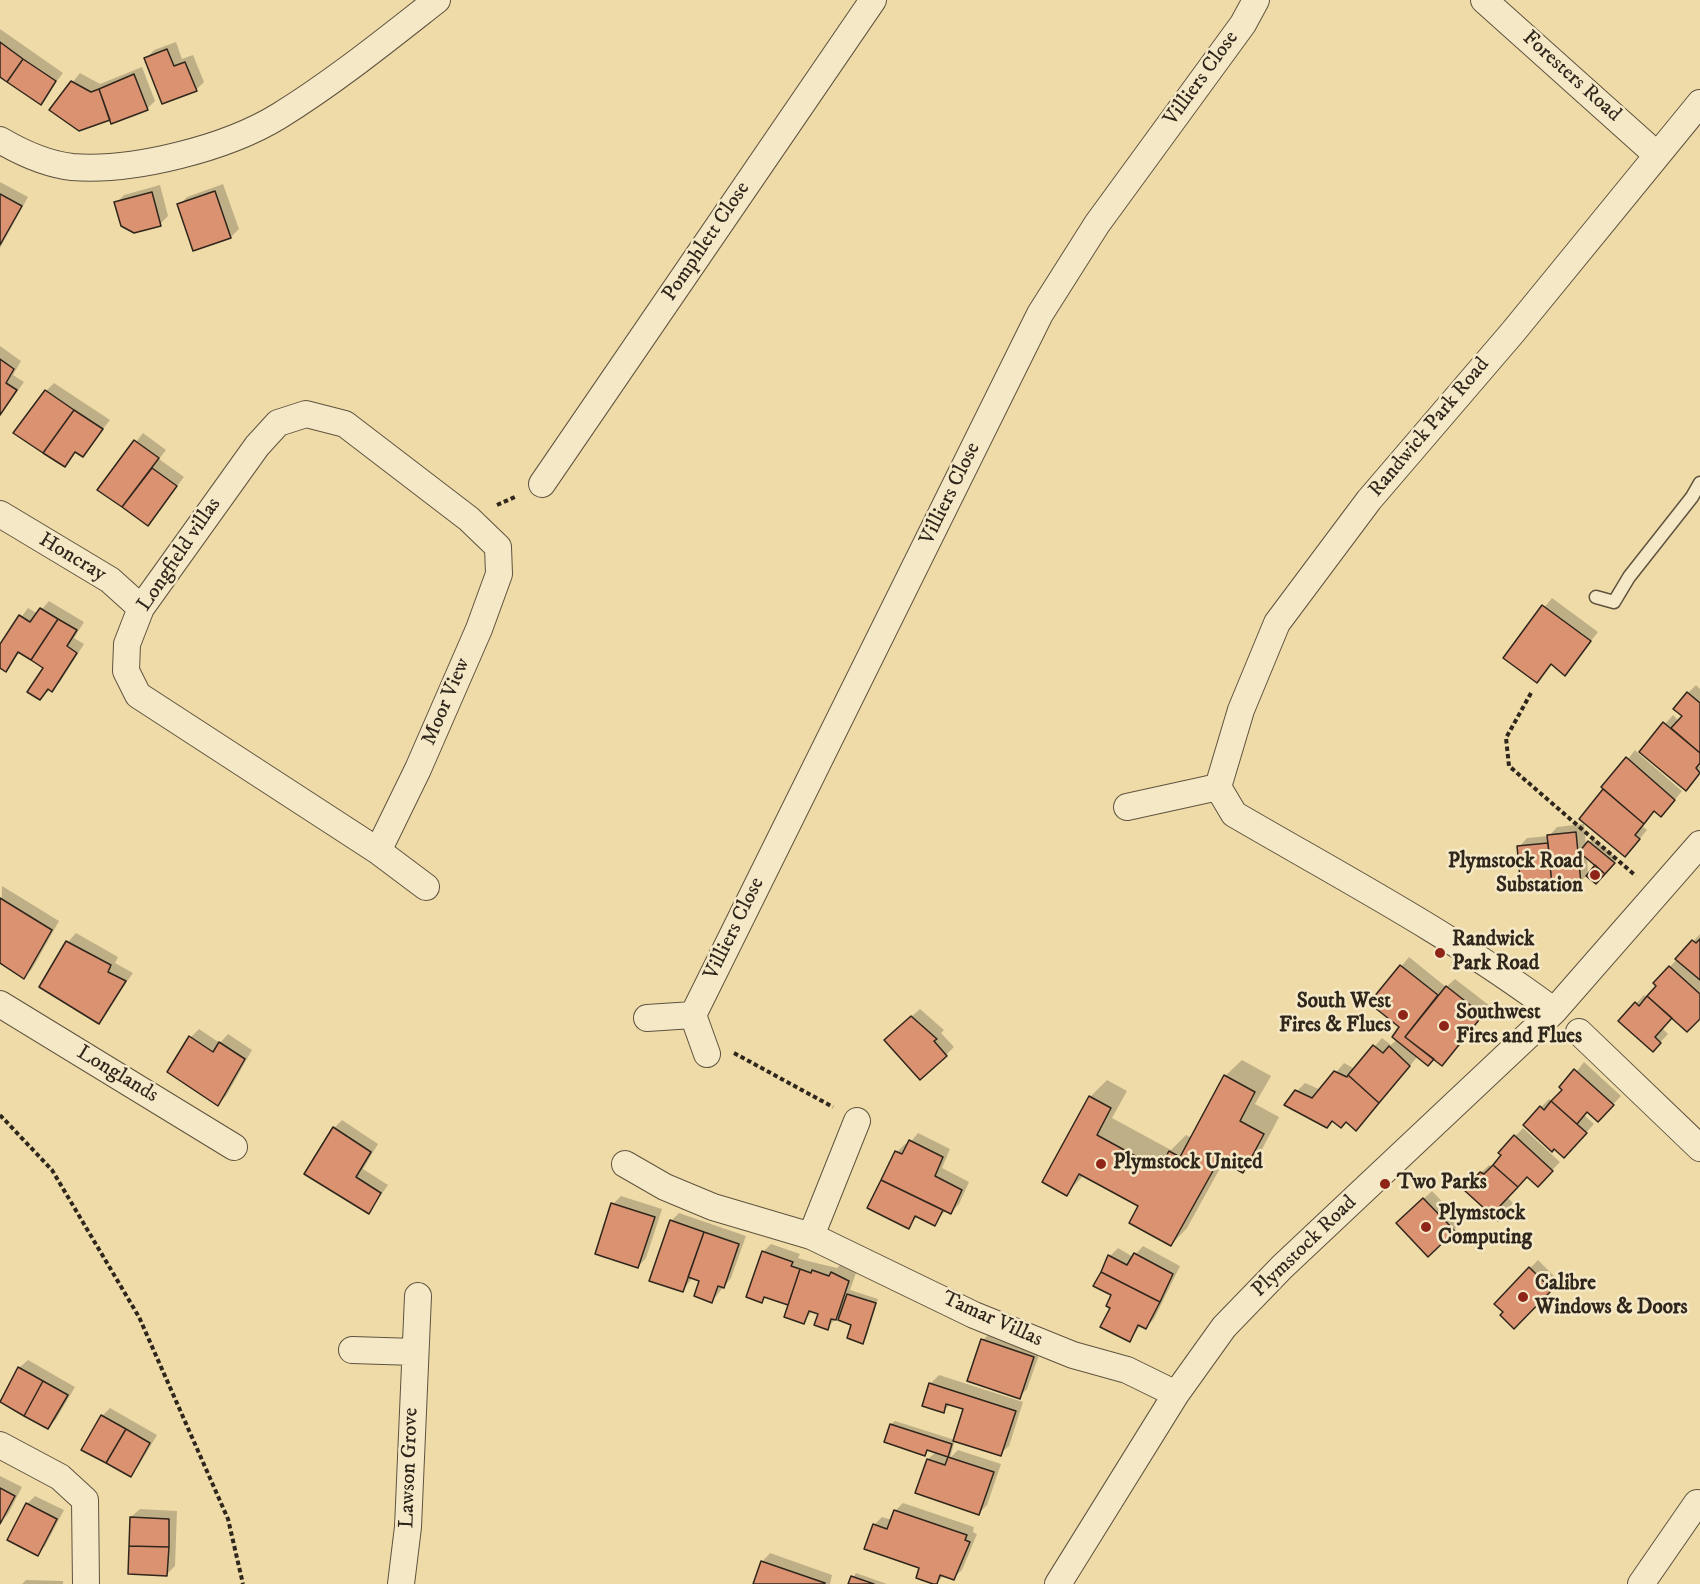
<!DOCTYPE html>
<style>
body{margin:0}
canvas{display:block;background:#efdba8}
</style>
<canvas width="1700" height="1584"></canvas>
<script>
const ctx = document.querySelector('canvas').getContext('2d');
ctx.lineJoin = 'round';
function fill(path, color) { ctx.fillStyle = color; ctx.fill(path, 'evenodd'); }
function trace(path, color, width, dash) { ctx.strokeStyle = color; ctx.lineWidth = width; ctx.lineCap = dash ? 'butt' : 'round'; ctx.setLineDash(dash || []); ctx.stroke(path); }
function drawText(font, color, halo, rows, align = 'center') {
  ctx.font = font + ' "IM FELL DW Pica",serif'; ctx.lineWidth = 5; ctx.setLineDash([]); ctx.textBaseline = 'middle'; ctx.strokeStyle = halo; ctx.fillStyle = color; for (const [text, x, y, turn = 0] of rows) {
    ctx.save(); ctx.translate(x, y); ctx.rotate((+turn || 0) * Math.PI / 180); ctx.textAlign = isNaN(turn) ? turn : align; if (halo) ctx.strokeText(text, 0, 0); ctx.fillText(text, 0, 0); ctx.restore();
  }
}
const shadow = new Path2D(`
 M0,29l63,44 -23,30 -40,-29z
 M176,42l6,17 11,-4 11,27 -8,8 -50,-31 8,-9z
 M142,67l13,34 -8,8 -36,10 -60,-10 29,-36 20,11z
 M0,182l28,15 -28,51z
 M223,184l16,45 -8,8 -52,-32 8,-8z
 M160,185l8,31 -8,8 -44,-21 8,-8z
 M0,346l21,15 -8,14 11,7 -24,34z
 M54,383l56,37 -27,35 -6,-4 -13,14 -18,-74z
 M143,433l23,17 -7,9 25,18 -36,47 -49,-35z
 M1552,598l46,34 -33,42 -13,-11 -15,18 -32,-24z
 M49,601l35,21 -10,16 10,6 -24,38 -20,16 5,-31 -25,-15 -15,18 -5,-4v-20l28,-38 10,6z
 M1696,685l4,4v84l-7,8 -52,-29 -2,2 43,37 -13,16 -14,3 -13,16 5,4 -14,17 -52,-28 54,-69 4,4 34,-39 6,6 5,-5 4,-23z
 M1584,824l2,23 7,-9 24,21 -21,23 -9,-7 -7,7 -61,-35 8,-9 22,-2 8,-9zM1587,856l10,9 -9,10z
 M2,886l57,35 -27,48 -8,8 -24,-16z
 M76,933l42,24 -3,6 18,10 -35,49 -57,-35 27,-45z
 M1700,934v83l-28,-1 -10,12 6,6 -15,16 -33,-29 24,-26 4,3 10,-12 -3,-3z
 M1409,957l37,30 9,-8 35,27 -40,50h-32l-54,65 -18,-1 -49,-29 8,-8 16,7 23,-27 11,6 27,-31 9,7 6,-6 4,-12 -30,-24z
 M920,1009l24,21 -3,3 13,14 -8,8 -52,-23z
 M199,1029l21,14 8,-9 24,16 -26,46 -8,8 -27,-67z
 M1242,1060l29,16 -16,28 24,13 -20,38 -17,16 -18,-10 -37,67 -16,17 -31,-39 -56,-31 -18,19 24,-97 17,-17 20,11 -15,27 59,32 15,-15 6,3 33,-62z
 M1584,1062l37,34 -15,16 -18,-2 -4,5 10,9 -22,24 -47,-24 24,-25 4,3z
 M342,1120l36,24 -15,25 25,16 -19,27 -35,-84z
 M1523,1128l37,34 -22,23 -11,-10 -20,22 6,6 -15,16 -17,-46 8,-8 4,2 10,-12 -3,-3z
 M918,1133l32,16 -8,19 27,14 -10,22 -8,8 -5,-2 -12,14 -16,-8 -10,11 -11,-75 8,-8 3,1z
 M1432,1191l30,31 -34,33 -30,-32z
 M621,1196l41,13 -16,49 -8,9 -25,-63z
 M679,1213l67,23 -15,42 -19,23 -11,-21 -8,-3 -10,13 -12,-69z
 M771,1244l29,10 -2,4 10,3 29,7 3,-3 16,8 -6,17 28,9 -12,39 -4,4 -9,-18 -11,-12 -15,16 -7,-15 -7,-3 -10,12 -13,-18 -24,-8 -5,5 2,-49z
 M1143,1246l37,20 -26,53 -8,8 -5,-2 -11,15 -18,-32 -2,-52 8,-8 15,9z
 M1538,1260l21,21 -45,46 -18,-24z
 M991,1332l50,17 -14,40 -8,8 -36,-57z
 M28,1360l47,27 -19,32 -8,9 -47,-27 18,-33z
 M939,1375l84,27 -14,44 -9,8 -35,-46 -14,-4 -8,7 -19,-6 7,-22z
 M110,1408l47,27 -19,32 -8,9 -28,-60z
 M895,1421l60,19 -5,18 8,-8 43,14 -14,41 -8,8 -62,-21 11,-33 8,-7 -8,-2 -3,4 -34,-30z
 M0,1476l22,11 -14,27 -8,9z
 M35,1496l29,14 -19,36 -8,8 -10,-50z
 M903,1503l71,24 -1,5 4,2 -15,36 -9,8 -9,-3 -8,9 -62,-59 8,-8 10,3 3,-9z
 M140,1509l37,2 -2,55 -8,8 -36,-57z
 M770,1553l62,22 -2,9h-76l8,-22z
 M856,1573l31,11h-38z
 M26,1580l37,1v3h-41z`);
const building = new Path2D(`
 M0,42l23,17 -16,23 -7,-5z
 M167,49l7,17 11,-4 12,29 -35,13 -18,-46z
 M23,59l33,22 -15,24 -34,-23z
 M134,74l14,36 -37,14 -12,-35z
 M71,81l20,11 8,-3 11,31 -31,11 -30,-21z
 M215,191l16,47 -38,13 -16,-47z
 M152,192l9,34 -27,7 -13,-7 -7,-24z
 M0,194l22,12 -22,39z
 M0,359l14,10 -8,14 11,7 -17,25z
 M45,390l29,20 -31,43 -30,-20z
 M74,410l29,19 -20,28 -8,-5 -10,15 -22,-14z
 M134,440l25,18 -37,49 -25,-17z
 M152,468l25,18 -29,40 -26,-19z
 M1542,605l49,36 -26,35 -14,-12 -14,19 -34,-25z
 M40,608l18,11 -27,41 -13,-8 -12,20 -6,-4v-24l19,-29 11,7z
 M58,619l19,11 -10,16 10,7 -25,39 -4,-3 -8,11 -13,-8 16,-24 -12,-8z
 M1687,692l13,11v50l-29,-25 11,-12 -9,-7z
 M1663,722l37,31v10l-4,5 4,5 -14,18 -47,-39z
 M1626,757l49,43 -14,17 -7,-6 -10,13 -43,-37z
 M1603,789l41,35 -9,11 5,4 -15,18 -46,-38z
 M1576,832l5,51 -29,2 -5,-50z
 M1588,841l27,22 -10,11 -26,-22z
 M1548,843l4,42 -31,4 -4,-43z
 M1595,865l10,9 -9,10 -10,-8z
 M0,898l52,32 -28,49 -24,-16z
 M1700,939v41l-25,-21 17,-19 4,3z
 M66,941l45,24 -3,7 18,9 -27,43 -60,-37z
 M1400,965l38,30 -33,42 29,22 -6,7 -36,-29 7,-10 -30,-24z
 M1669,966l31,28v25l-13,13 -40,-36 9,-10 -3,-3z
 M1446,986l37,29 -41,51 -37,-29z
 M1647,996l25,22 -17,19 6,6 -8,9 -35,-31 17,-19 4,4z
 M911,1016l26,23 -3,2 13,15 -27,24 -36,-40z
 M189,1036l24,16 6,-10 26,17 -27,47 -51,-34z
 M1373,1045l10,8 6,-7 21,20 -31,37 -31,-28z
 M1574,1069l40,36 -16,17 -11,-10 -10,12 -26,-23 11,-11 -3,-3z
 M1334,1071l13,6 1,-2 31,28 -23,28 -10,-9 -5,6 -9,-7 -5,7 -43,-23 11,-15 17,8z
 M1224,1075l31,17 -15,29 24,13 -21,39 -24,-13 -48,86 -42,-23 9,-17 -59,-32 -12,22 -25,-14 47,-86 22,12 -14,27 62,34 10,-18 11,6z
 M1551,1101l36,32 -23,25 -10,-9 -2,3 -29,-27 17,-19 4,4z
 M333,1127l38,25 -15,25 25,16 -12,21 -65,-40z
 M1514,1135l39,36 -15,16 -11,-10 -9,10 -25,-22 8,-10 -3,-2z
 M909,1140l34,17 -8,19 27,14 -11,24 -70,-34 14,-29 7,3z
 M1493,1165l25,22 -18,19 6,6 -8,9 -34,-31 16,-18 4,2z
 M881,1180l62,30 -8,16 -20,-10 -6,13 -42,-21z
 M1423,1198l32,33 -27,26 -32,-34z
 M611,1203l44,14 -17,51 -43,-14z
 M670,1220l34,12 -21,60 -34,-11z
 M704,1232l35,12 -15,44 -6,-2 -6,17 -18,-7 5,-15 -11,-4z
 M762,1251l31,11 -2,4 9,3 -12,36 -24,-8 -2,6 -16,-6z
 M1134,1253l39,21 -13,28 -59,-30 7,-17 19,10z
 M1529,1267l23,23 -38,39 -14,-14 3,-3 -9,-8z
 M800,1269l11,4 1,-3 17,6 2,-4 18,9 -13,39 -5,-1 -3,11 -14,-5 4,-11 -9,-3 -5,13 -20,-7z
 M1101,1272l59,30 -14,27 -8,-4 -8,17 -30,-15 10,-19 -4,-2 5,-11 -18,-9z
 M847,1294l29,9 -13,41 -16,-6 4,-13 -13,-5z
 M981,1339l53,18 -14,42 -53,-18z
 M18,1367l25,14 -19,35 -24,-14z
 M43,1381l25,14 -20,34 -24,-13z
 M929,1383l87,28 -15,45 -48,-15 10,-32 -17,-5 -2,9 -22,-7z
 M101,1415l25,14 -20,34 -25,-13z
 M890,1424l62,20 -4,13 -21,-7 -2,6 -41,-14z
 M126,1429l24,14 -19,34 -25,-14z
 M948,1457l46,15 -15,43 -64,-22 12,-34 18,6z
 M0,1488l15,8 -15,28z
 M26,1503l31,16 -19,37 -31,-16z
 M894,1510l73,25 -2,5 5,2 -16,38 -14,-5 -3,9h-4l-17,-6 3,-10 -55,-19 9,-25 14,5z
 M130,1517l39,2v28l-40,-1z
 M129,1546l40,1 -2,29 -39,-2z
 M761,1561l64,22v1h-72z
 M851,1576l23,8h-26z`);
const path = new Path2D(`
 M497,505l20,-9
 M1531,693l-25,45 3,28 127,110
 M734,1053l99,54
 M0,1115l52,55 87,147 89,202 15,65`);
const service = new Path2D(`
 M1596,597l18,5 15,-25 63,-80 8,-14`);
const minor = new Path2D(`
 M1484,0l173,155
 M0,140c22,13 47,24 72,27 61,5 155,-19 207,-51 55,-34 107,-76 158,-116
 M542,484l331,-484
 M0,514l110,66 31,28
 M1127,807l91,-20
 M378,851l40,-82 61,-140 20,-55 -1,-27 -29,-28 -124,-95 -39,-10 -28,9 -21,23 -116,162 -14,36 -1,27 12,24 240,156 48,36
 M0,1004l234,143
 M1554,1011c-100,-75 -212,-134 -320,-197l-16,-27 23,-77 36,-87 92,-123 144,-168 187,-229
 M693,1015l347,-701 57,-90 146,-200 13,-24
 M647,1018l46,-3 14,39
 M1579,1032l121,116
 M625,1164l40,23 48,20 98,29 163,79 99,40 54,15 49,24
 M811,1236l46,-115
 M352,1350l63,2
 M0,1445l60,32 25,23 1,84
 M401,1584l7,-57 10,-231
 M1058,1584l118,-190 48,-67 58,-60 272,-256 146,-167
 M1641,1584l56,-81`);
const markers = [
 [1595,875,6,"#8f2418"],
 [1440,953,6,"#8f2418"],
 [1403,1015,6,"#8f2418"],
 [1444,1026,6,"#8f2418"],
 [1101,1164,6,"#8f2418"],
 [1385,1184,6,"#8f2418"],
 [1426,1227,6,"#8f2418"],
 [1523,1297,6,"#8f2418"]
];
const streetNames = [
 ["Foresters Road",1571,77,42],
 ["Villiers Close",1202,79,-54],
 ["Pomphlett Close",707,242,-56],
 ["Randwick Park Road",1430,428,-50],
 ["Villiers Close",951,494,-64],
 ["Longfield villas",180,555,-56],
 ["Honcray",72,558,31],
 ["Moor View",447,702,-67],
 ["Villiers Close",735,929,-64],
 ["Longlands",117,1075,31],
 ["Plymstock Road",1305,1247,-44],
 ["Tamar Villas",992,1320,24],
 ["Lawson Grove",410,1468,-88]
];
const poiNames = [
 ["Plymstock Road",1583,863,"right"],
 ["Substation",1583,887,"right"],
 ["Randwick",1452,941],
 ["Park Road",1452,965],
 ["South West",1391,1003,"right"],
 ["Fires & Flues",1391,1027,"right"],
 ["Southwest",1456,1014],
 ["Fires and Flues",1456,1038],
 ["Plymstock United",1113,1164],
 ["Two Parks",1397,1184],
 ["Plymstock",1438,1215],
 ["Computing",1438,1239],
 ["Calibre",1535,1285],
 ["Windows & Doors",1535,1309]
];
fill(shadow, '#0003');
fill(building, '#da9270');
trace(building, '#2f261c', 1.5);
trace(service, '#5f533f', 15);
trace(minor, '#5f533f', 28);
trace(path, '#2f261c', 4, [4.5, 3]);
trace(service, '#f5e8c6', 12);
trace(minor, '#f5e8c6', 26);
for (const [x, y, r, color] of markers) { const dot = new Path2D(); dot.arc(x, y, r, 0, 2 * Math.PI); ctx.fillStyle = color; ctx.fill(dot); trace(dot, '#f5e8c6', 2); }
drawText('21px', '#2f261c', '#f5e8c6', streetNames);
drawText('bold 21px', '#2f261c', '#f5e8c6', poiNames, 'left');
</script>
